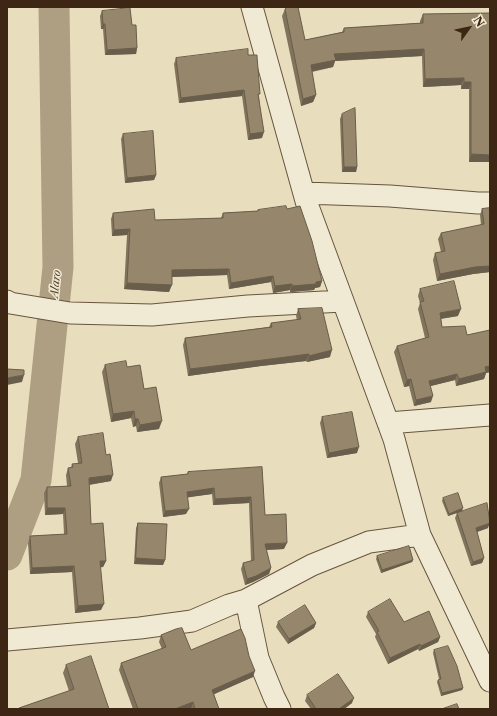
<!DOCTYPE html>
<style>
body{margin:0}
#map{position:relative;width:497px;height:716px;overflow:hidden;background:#e8debd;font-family:"Libre Caslon Text",serif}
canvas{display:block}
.frame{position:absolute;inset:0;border:8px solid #3d2613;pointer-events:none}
.north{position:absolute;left:449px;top:8px;width:40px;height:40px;-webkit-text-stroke:3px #f0ead4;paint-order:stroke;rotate:57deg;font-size:11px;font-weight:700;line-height:16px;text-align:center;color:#3d2613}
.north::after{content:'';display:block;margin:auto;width:14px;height:18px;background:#3d2613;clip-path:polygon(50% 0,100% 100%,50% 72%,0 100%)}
</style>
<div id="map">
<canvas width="497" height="716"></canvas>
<div class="frame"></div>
<div class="north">N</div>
</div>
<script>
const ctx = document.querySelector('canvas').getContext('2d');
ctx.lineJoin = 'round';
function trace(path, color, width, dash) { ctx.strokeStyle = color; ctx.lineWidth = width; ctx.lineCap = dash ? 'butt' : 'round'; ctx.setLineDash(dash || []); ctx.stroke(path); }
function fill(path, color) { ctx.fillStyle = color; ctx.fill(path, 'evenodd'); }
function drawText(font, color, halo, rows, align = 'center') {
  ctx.font = font + ' "Libre Caslon Text",serif'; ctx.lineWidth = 3; ctx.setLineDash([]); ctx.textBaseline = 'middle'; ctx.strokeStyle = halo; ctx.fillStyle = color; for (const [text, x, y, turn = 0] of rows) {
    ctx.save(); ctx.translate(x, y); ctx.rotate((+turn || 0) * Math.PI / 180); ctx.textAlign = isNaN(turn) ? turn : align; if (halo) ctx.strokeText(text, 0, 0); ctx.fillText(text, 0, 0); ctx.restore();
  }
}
const river = new Path2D(`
 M7,555l29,-75 22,-213 -4,-260`);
const minor = new Path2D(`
 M252,7l54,194 88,238 26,96 70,146
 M304,193l86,3 88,7h12
 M7,301l3,2 60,10 82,2 96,-9 95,-5
 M388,423l102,-8
 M246,600l12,58 16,39 6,12
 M7,640l133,-12 52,-7 37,-16 17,-5 66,-35 57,-23 51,-7`);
const wall = new Path2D(`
 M285,9l20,31 37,-8 2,-4 76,-5v-2l3,-7 67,-1v149h-21v-73h-8v-4l-38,2 -1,-31 -87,5 -2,6 -21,5 4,23 -3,7 -12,4 -19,-90z
 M102,11l30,14 5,23 -1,6 -31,1 -2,-26h-2l-1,-13z
 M248,55l11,41 3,42 -14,2 -6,-44 -63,7 -5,-39 2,-6z
 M342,114l15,53 -1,5h-14l-2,-53z
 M123,134l33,41 -2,5 -29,3 -4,-44z
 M490,208v64l-17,2 -36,7 -4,-21 2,-7 6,-1 -3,-13 3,-6 40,-8 -1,-10 2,-6z
 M287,209l35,72 -2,6 -5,1 -1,2 -24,2v-2l-17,3 -2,-11 -42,7 -2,-14 -55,2 -3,15 -45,-3 3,-54 -15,1 -1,-17 2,-6 42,7 66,-2 2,-5 34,-2 1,-1z
 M420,289l38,27 -17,3 1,8 25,8 23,-5v42l-4,1 -2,6 -28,7 -1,-6 -25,6 1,16 -17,4 -5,-20 -5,1 -10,-35 3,-6 28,-8 -7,-29 2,-6 -2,-7z
 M298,309l32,48 -23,5 -1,-1 -45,5 -73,10 -5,-31 2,-7 84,-11 2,-4 26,-3 -1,-4z
 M105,365l22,2 17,22 15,40 -22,3 -1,-6 -3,1 -2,-9 -20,4 -9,-50z
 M322,417l35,36 -30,5 -7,-35z
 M78,437l28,18 5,26 -22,4 2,39 15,37 -3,6h-3l1,43 -26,3 -3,-41 -42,2 -2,-31 2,-7 34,-2 -1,-20 -18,1 -1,-22 3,-6 20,-1 -1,-11 2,-7h3l1,-4 6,-1 -3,-19z
 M262,467l3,48 19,34 -18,1 5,18 -2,6 -16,8 -8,3 -4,-16 2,-6 8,-2 -2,-58 -36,2 -1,-11 -25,3 -1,17 -23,3 -4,-34 2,-6 26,-3 1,-2z
 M443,498l45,30 -11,4 7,26 -2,5 -11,3 -16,-48 2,-5 -9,3 -6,-15z
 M138,523l27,37 -2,5 -29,-1 2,-36z
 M377,556l36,4 -1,2 -31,11 -5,-14z
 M368,612l36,10 36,15 -2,5 -19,9 -1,-2 -30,15 -13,-27 1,-3 -10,-17z
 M278,622l38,1 -2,5 -26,16 -12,-17z
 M161,635l30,15 62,27 -39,17 5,15h-86l-14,-39 2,-7 41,-14 -3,-7z
 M434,650l29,38 -1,2 -21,6 -4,-14 1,-2 1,-1 -6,-26z
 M66,665l43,44h-90v-1l50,-17 -6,-18z
 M307,695l45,8 -8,6h-33l-6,-8z`);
const shadedWall = new Path2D(`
 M103,24h2l-2,5h-2z
 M137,48l-1,6 -31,1 2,-5z
 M424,49l-2,7 -87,5 -2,6 -25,5 3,-7 23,-11z
 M464,78l-3,7 -38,2 2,-8z
 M464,82h7l-2,7h-8z
 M244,90l-2,6 -63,7 2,-5z
 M316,95l-3,7 -12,4 2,-7z
 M264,132l-2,6 -14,2 2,-6z
 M471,154l19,1v7h-21z
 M344,167h13l-1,5h-14z
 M156,175l-2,5 -29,3 2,-5z
 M130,229l-3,6 -15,1 2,-6z
 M490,266v6l-17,2 -36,7 3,-7 35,-7z
 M229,269l-2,6 -57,2 2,-7z
 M273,276l-2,6 -42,7 2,-6z
 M322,281l-2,6 -5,1 -1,2 -24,2 2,-6z
 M127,283l45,2 -3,7 -45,-3z
 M292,284l-2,6 -17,3 2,-7z
 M461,309l-3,7 -20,3 2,-6z
 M332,350l-2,7 -23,5 2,-6z
 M309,354l-3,7 -45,5 -73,10 2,-7 73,-9z
 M490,366v6l-4,1 -2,6 -28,7 3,-7 26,-12z
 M457,374l-2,6 -28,7 2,-6z
 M24,375l-2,7 -15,3v-7z
 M411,379l-2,7 -5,1 3,-7z
 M433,396l-2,6 -17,4 2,-6z
 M134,411l-3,7 -20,4 2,-8z
 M135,419h3l-2,7 -3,1z
 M162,421l-3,8 -22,3 3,-7z
 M359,447l-2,6 -30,5 2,-5z
 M113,475l-2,6 -24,4 2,-7z
 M214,488l-2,6 -28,4 3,-6z
 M251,497l-2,6 -36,2 2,-6z
 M47,508h18l-2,6 -18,1z
 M463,508l-1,3 -14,5 1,-2z
 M189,509l-3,5 -23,3 2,-6z
 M490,523l-2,5 -14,5 2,-5z
 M287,543l-3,6 -21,1 2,-6z
 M136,558l29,2 -2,5 -29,-1z
 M484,558l-2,5 -11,3 2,-4z
 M413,560l-1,2 -31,11 1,-3z
 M100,561h6l-3,6 -6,1z
 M74,566l-2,6 -42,2 2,-6z
 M271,568l-2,6 -16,8 -8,3 2,-6z
 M104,604l-3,6 -26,3 3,-7z
 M316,623l-2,5 -26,16 1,-5z
 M440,637l-2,5 -19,9 2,-5z
 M420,644l-2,5 -30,15 2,-6z
 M255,671l-2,6 -43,19 2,-6z
 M463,688l-1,2 -21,6 1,-3z
 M354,698l-2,5 -8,6h-5z
 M193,702l-2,7h-16z`);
const building = new Path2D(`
 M289,7h9l7,33 39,-8v-4l79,-5v-9l67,-1v142l-19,-1v-72h-7v-4l-39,1 -1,-30 -90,5 2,6 -25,5 5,30 -13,4 -18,-90 1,-1z
 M130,8l2,17h4l1,23 -30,2 -2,-26h-2l-1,-13z
 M248,49v6h9v1l3,38h-2l6,38 -14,2 -6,-44 -63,8 -5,-40z
 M355,108l2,59h-13l-2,-53z
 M153,131l3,44 -29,3 -4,-44z
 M286,206l1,3 13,-3 12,35 10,40 -6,1v2l-24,2v-2l-17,2 -2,-10 -42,7 -2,-14 -57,1v15l-45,-2 3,-54 -16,1 -1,-17 41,-4 1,11 68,-2v-5l35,-2v-1z
 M490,208v58l-15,1 -35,7 -5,-21 10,-2 -4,-18 43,-9 -2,-15z
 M454,281l7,28 -21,4 2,14 23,-1 2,9 23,-5v36l-5,1 1,5 -27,7 -2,-5 -28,7 4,15 -17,4 -5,-21 -4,1 -10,-34 32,-9 -9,-35 4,-1 -4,-12z
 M322,308l10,42 -23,6v-2l-46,6 -73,9 -5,-31 87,-11 -1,-4 30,-4 -3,-10z
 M126,361l1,6 13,-2 4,24 12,-2 6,34 -22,4 -2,-6h-3l-1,-8 -21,3 -8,-49z
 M7,369l17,1v5l-17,3v4z
 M352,412l7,35 -30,6 -7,-36z
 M103,433l3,22 4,-1 3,21 -24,3 2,46 12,-1 3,38h-6l4,43 -26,2 -4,-40 -42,2 -2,-32 37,-2 -2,-26h-18v-21l24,-1 -3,-18 5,-1 -1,-3 10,-1 -4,-26z
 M262,467l3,48 21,-1 1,29 -22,1 6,24 -15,8 -9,3 -4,-16 11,-3 -3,-63 -36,2 -1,-11 -27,4 2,17 -24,2 -4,-34 27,-3v-2z
 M458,493l5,15 -14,6 -6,-16z
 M487,503l3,20 -14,5 8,30 -11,4 -16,-49z
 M138,523l29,1 -2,36 -29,-2z
 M409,546l4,14 -31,10 -5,-14z
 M390,599l14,23 25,-11 11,26 -19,9 -1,-2 -30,14 -13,-26 2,-1 -11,-19z
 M305,605l11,18 -27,16 -11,-17z
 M182,628l9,22 50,-21 4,9 4,18 6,15 -43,19 7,19h-24l-2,-7 -18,7h-37l-17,-46 45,-16 -5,-12 15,-6z
 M448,646l9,20 6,22 -21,5 -4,-13 3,-1 -7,-29z
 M91,656l18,53h-89l-1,-1 55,-19 -8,-24z
 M338,674l16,24 -15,11h-23l-9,-14z
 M457,704l2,5h-17z`);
const waterNames = [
 ["Alaro",56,284,-84]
];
trace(river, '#ae9f83', 31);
trace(minor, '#68543e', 23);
trace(minor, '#f0ead4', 21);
fill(wall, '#81735c');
fill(shadedWall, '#695e4b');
fill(building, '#96866b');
trace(building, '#695e4b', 1);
drawText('italic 11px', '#5f4a35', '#f0ead4', waterNames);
</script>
